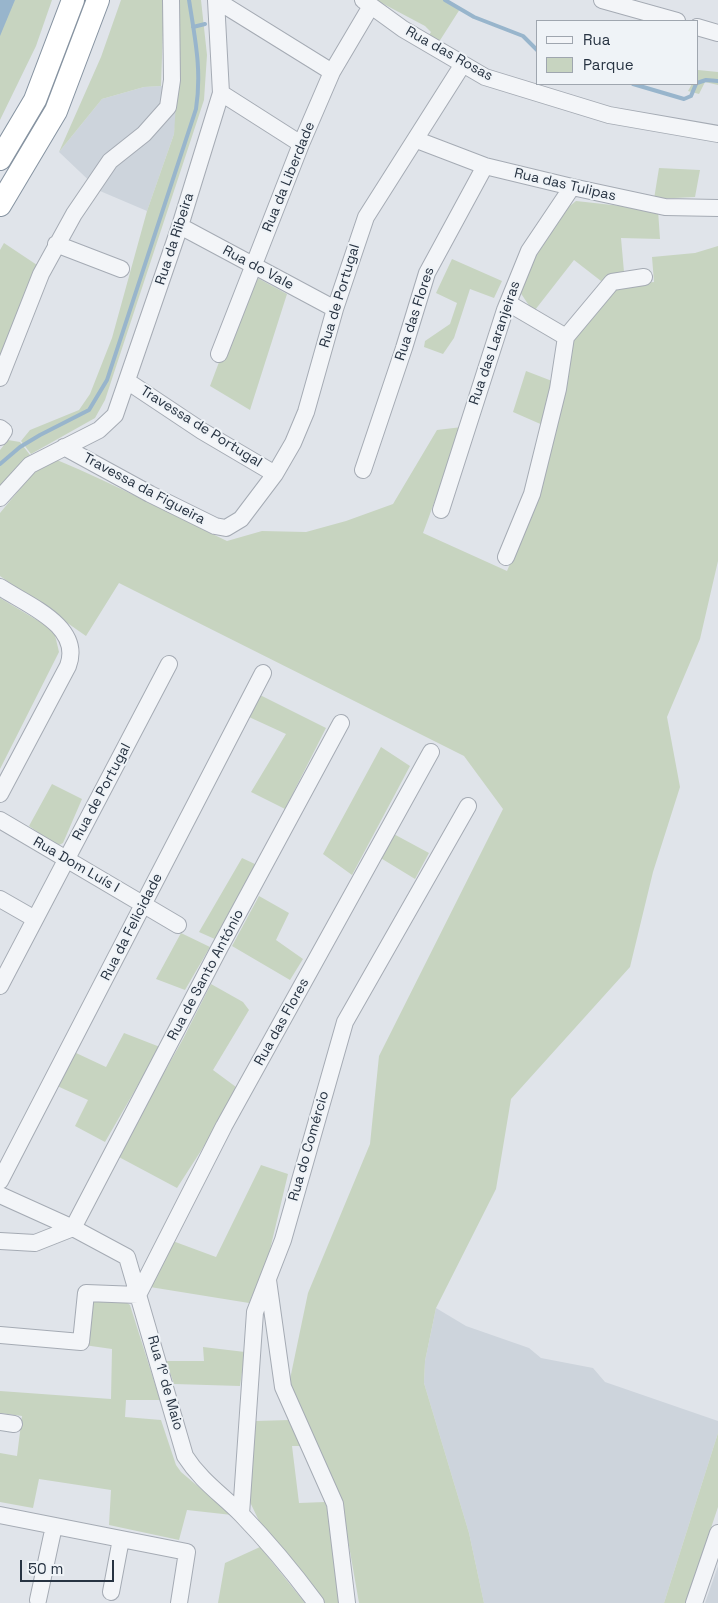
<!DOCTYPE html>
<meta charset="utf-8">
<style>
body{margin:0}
#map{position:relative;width:718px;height:1603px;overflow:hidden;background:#e0e4ea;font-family:"Space Grotesk",sans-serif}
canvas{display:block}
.legend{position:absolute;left:536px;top:20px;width:162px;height:65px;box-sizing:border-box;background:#eff3f7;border:1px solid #9fa6af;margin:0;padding:6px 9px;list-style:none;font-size:15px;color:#273342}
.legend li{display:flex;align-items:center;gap:10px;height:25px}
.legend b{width:25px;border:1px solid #9fa6af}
.scale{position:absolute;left:20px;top:1560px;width:94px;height:22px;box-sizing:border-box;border:2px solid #273342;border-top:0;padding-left:6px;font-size:15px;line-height:18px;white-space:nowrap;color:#273342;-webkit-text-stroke:4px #eff3f7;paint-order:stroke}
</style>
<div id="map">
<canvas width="718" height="1603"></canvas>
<ul class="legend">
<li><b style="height:6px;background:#f3f5f8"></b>Rua</li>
<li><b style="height:14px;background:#c7d4c0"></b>Parque</li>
</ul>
<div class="scale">50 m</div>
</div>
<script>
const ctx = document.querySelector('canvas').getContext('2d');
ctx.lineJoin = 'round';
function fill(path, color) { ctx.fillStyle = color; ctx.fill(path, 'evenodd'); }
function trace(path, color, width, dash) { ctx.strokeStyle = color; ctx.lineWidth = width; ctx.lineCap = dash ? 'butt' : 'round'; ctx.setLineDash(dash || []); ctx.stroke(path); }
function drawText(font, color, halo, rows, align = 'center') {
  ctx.font = font + ' "Space Grotesk",sans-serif'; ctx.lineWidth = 4; ctx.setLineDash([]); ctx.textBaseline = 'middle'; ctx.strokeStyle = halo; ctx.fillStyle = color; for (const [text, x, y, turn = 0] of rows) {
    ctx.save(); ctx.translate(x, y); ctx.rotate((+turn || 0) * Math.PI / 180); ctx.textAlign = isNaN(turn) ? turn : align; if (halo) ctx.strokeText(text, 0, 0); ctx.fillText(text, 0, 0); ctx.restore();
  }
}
const built = new Path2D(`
 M161,86l17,1 -1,22 -3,25 -27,77 -47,-20 -41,-39 43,-53 42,-12z
 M436,1308l30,18 63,22 12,10 52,10 12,14 113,39v12l-54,170h-180l-15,-70 -45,-150 1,-22z
 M718,1566v37h-13z`);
const green = new Path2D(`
 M0,0h52l-16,46 -36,74z
 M121,0h43l-3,86 -17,1 -42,12 -43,53 42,-95z
 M176,0h25l6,55 -3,45 -99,300 -10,18 -64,36 -10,-13 9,-11 49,-20 11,-16 22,-56 35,-127 27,-77 5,-78z
 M376,0h69l15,9 -23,36 -9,-8 3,-5 -6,-6z
 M698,70l20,2v13l-13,-3 -6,12 -11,-3 4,-7h5z
 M659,168l41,2 -5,27 -41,2z
 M576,201l82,9 2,29 -39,-1 3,34 -23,9 -27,-21 -39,50 -5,-3 -12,-18 38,-72z
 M4,243l36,24 -40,95v-112z
 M718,246v315l-18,78 -33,78 13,70 -27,85 -23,95 -119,132 -15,90 -60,119 -11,53 -1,22 45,150 15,70h-125l-18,-103 -52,-116 19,-91 62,-149 9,-88 124,-247 -39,-53 -345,-173 -33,53 -86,-60v-63l33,-40 24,-13c58,24 113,54 170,81l35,-10 44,1 40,-11 47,-17 44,-74 25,-3 -39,106 84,38 35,-84 31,-146 43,-56 38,-3 -2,-25 43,-4z
 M452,259l50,22 -8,17 -24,-9 -16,49 -11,16 -19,-7 1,-6 25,-17 7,-21 -21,-10z
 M252,275l35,19 -37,116 -40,-24z
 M526,371l26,10 -7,45 -32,-14z
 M8,440l12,2 10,13 -30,31v-36z
 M0,598l47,28 8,9 4,17 -59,117z
 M260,695l66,33 -41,81 -34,-17 35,-58 -37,-17z
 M381,747l29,19 -58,109 -29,-21z
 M52,784l30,15 -19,44 -6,3 -28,-20z
 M390,832l39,21 -14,26 -36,-22z
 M242,858l15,7 -40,75 -18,-8z
 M259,896l30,17 -13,27 27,19 -13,21 -58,-34z
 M181,933l29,14 -25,43 -29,-11z
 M211,984l32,18 6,8 -36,60 23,17 -30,56 -29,45 -60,-32 66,-117z
 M124,1033l36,14 -55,95 -30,-16 13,-26 -33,-15 19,-33 32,15z
 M261,1165l27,9 -20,84 -19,45 -99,-16 20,-47 46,17z
 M96,1299l30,3 4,3 30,95h-34l-1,17 36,3 15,45 5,7 51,43 -45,-5 -8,30 -70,-15 2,-35 -72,-11 -6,29 -33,-6v-49l17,3 5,-40 -22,-3v-22l111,8 1,-50 -28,-4 5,-41z
 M203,1347l42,5 -5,34 -66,-2 -8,-23h38z
 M290,1420l11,26h-9l7,57 26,-1 5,17 13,84h-18l-66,-82 -9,-19 5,-81z
 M718,1433v74l-32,96h-22z
 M260,1547l45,56h-87l7,-40z`);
const water = new Path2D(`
 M0,0h15l-15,36z`);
const stream = new Path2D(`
 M445,0l29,17 49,19 14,14
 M193,27l12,-3
 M697,83l9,-3 12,1
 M633,84l51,15 7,-3 5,-12
 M0,464l20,-17 20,-12 49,-25 18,-30 89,-271c6,-39 -1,-70 -7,-109`);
const minor = new Path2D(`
 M216,0l116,72
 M363,0l40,29 82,48 124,38 109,19
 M602,0l75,21
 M697,27l21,6
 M221,93l80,51
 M417,140l68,26 87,21 93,20 53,1
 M180,226l155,83
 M56,244l65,25
 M508,303l58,34 46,-55 32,-5
 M219,354l82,-210 31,-72 39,-66
 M0,378l41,-104 33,-60 36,-53 34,-27 24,-27 4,-27 -1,-80
 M127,381l75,50 73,43
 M0,428l4,3 -4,6
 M64,447l86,47 65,32 11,2 15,-9 34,-45 18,-31 13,-31 29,-103 31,-92 97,-153
 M363,470l41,-122 23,-75 58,-107
 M0,498l30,-33 69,-35 16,-15 65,-189 41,-133 -5,-93
 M441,510l64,-200 24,-59 43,-64
 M506,557l26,-63 26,-105 8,-52
 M0,587c27,18 83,39 68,79l-68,128
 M0,820l178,105
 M0,899l35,20
 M0,986l169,-322
 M0,1181l263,-508
 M0,1195l73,33 54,29 58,199c16,25 36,38 56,58 27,28 52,58 75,89
 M0,1241l35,2 38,-15 147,-281 121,-224
 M268,1280l15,107 52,117 12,99
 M138,1295l86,-169 207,-374
 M0,1335l81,7 5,-49 52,2
 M0,1422l14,2
 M241,1514l14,-202 28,-72 62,-218 123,-216
 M0,1515l187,37 -8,51
 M111,1592l10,-53
 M38,1600l16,-74
 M694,1603l24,-70`);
const highway = new Path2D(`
 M0,159l35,-59 38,-100
 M0,205l56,-94 42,-111`);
const streetNames = [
 ["Rua das Rosas",449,54,29],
 ["Rua da Liberdade",289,177,-68],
 ["Rua das Tulipas",565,185,13],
 ["Rua da Ribeira",175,239,-72],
 ["Rua do Vale",258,268,28],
 ["Rua de Portugal",340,296,-73],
 ["Rua das Flores",415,314,-72],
 ["Rua das Laranjeiras",495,343,-71],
 ["Travessa de Portugal",201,427,32],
 ["Travessa da Figueira",144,489,28],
 ["Rua de Portugal",102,792,-62],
 ["Rua Dom Luís I",76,865,30],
 ["Rua da Felicidade",132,927,-63],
 ["Rua de Santo António",206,975,-62],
 ["Rua das Flores",282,1022,-61],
 ["Rua do Comércio",309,1146,-74],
 ["Rua 1º de Maio",165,1383,74]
];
fill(built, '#cdd4dc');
fill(green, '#c7d4c0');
fill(water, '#98b5cc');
trace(stream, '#98b5cc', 4);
trace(minor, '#a5abb4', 18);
trace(highway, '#8693a1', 24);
trace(minor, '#f3f5f8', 16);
trace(highway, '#fff', 22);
drawText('14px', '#273342', '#eff3f7', streetNames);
</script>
